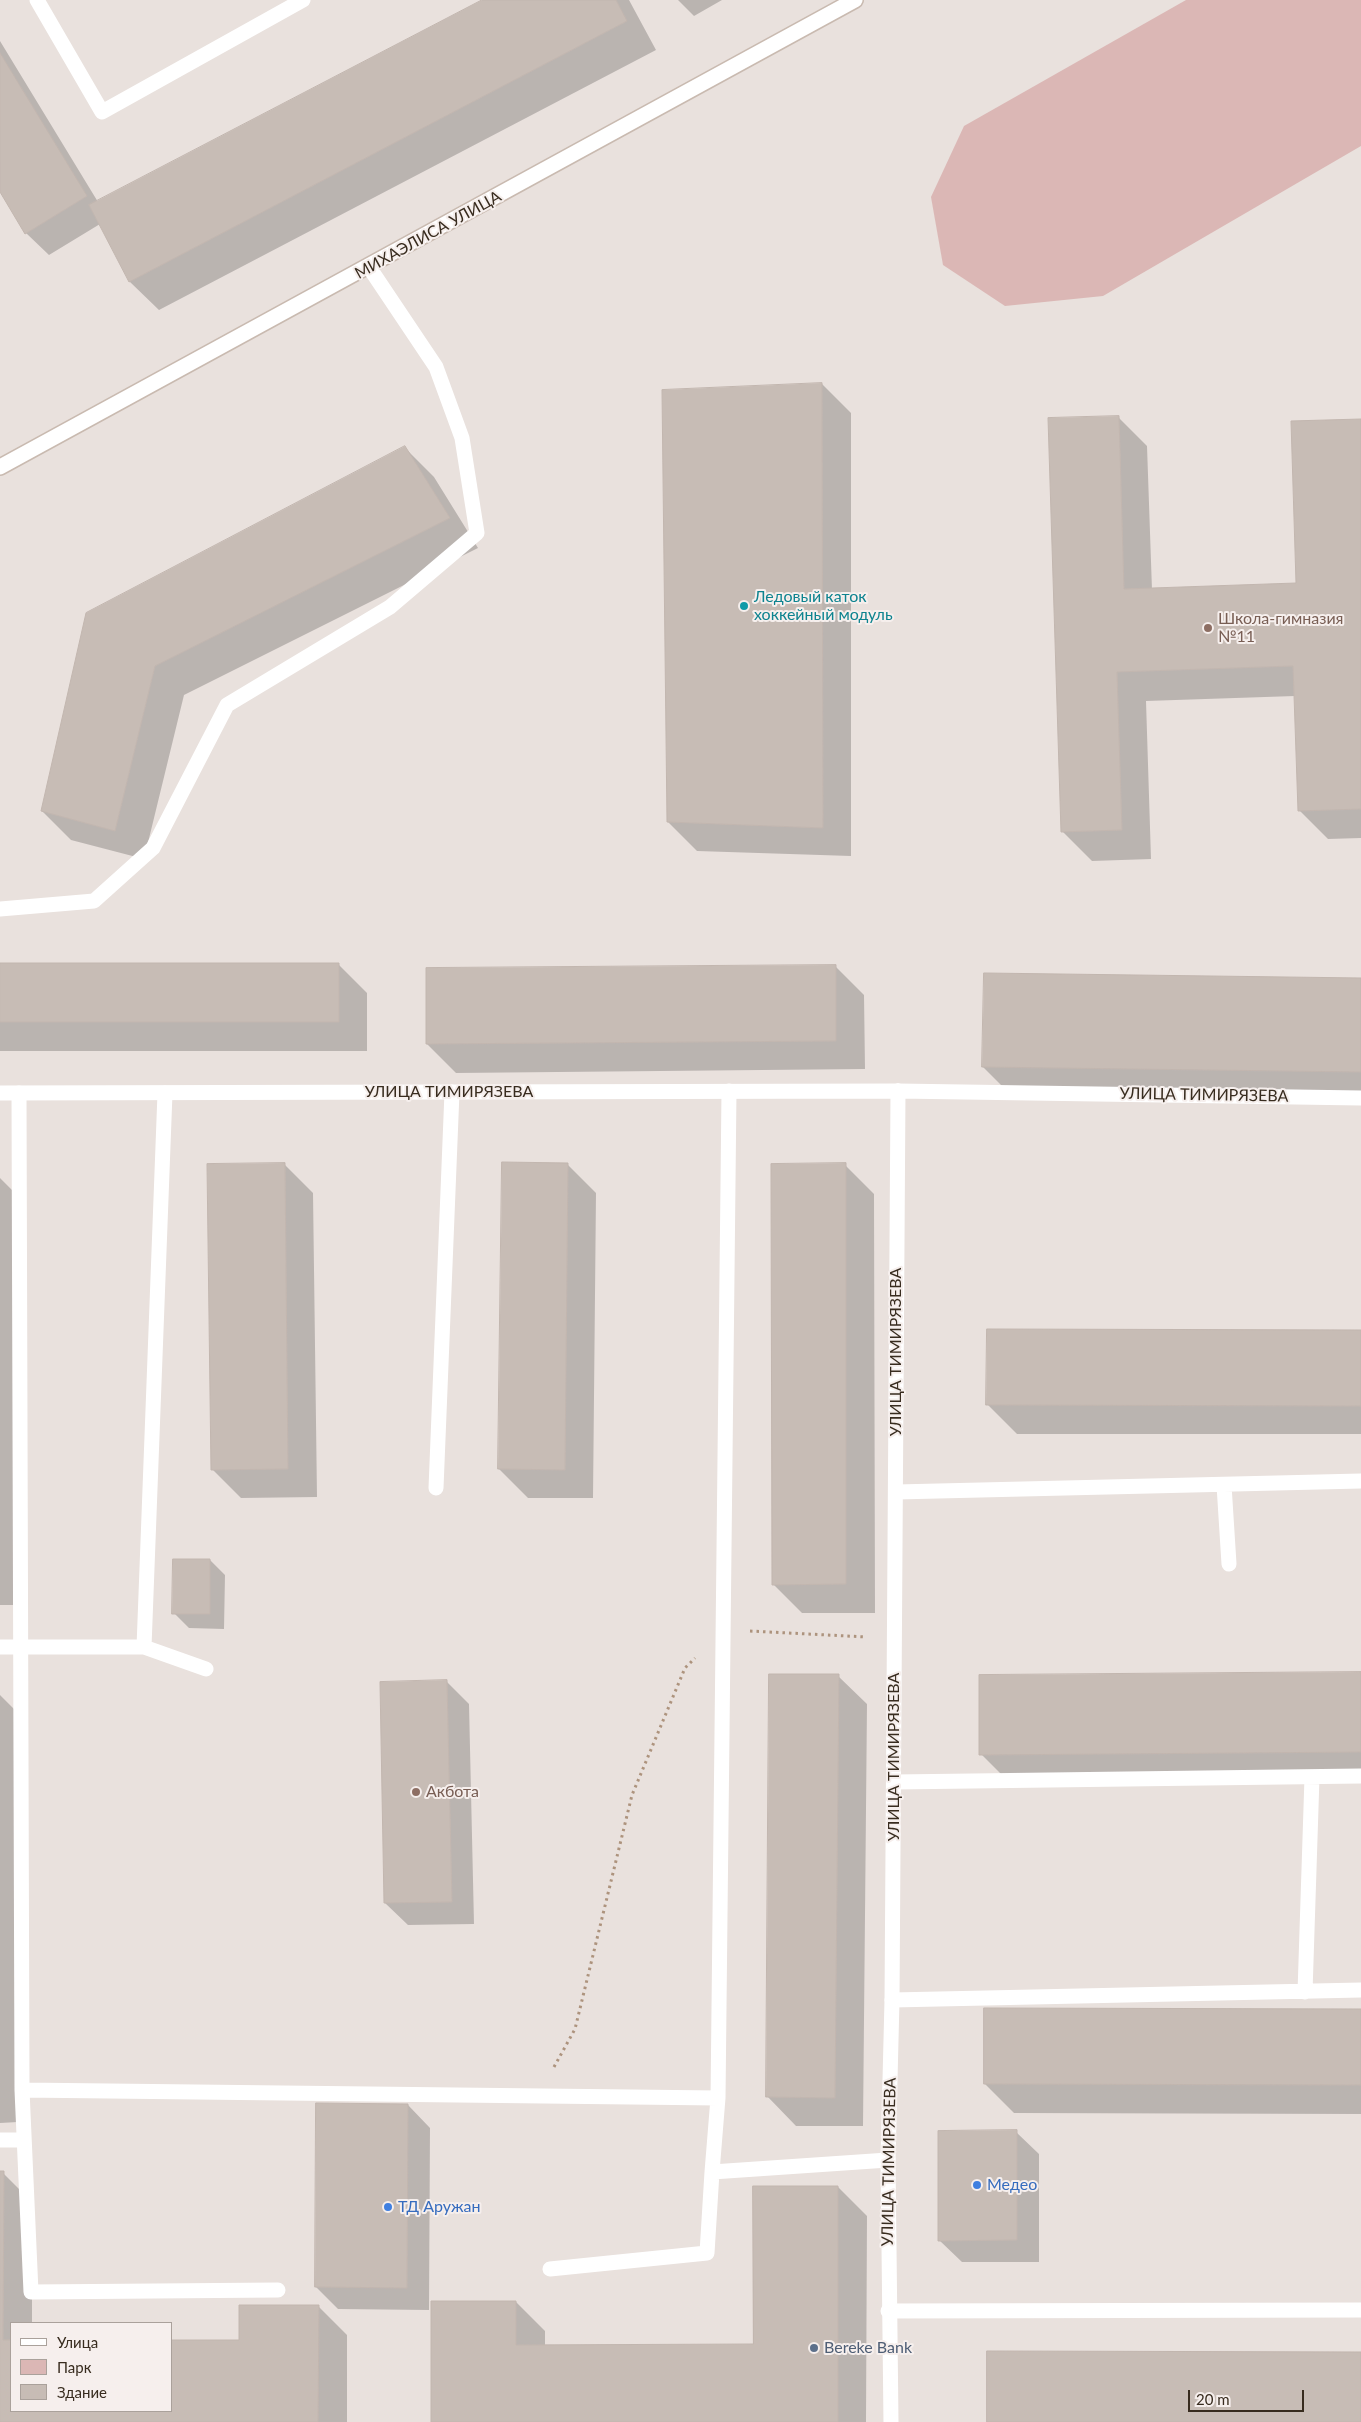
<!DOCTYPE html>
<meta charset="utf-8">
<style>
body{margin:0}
#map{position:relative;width:1361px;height:2422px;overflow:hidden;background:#e9e1dd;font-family:Lato,sans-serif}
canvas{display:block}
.legend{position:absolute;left:10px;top:2322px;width:162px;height:90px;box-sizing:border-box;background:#f6efed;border:1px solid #aaa19b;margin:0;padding:6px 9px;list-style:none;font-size:15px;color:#382c1f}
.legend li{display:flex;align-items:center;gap:10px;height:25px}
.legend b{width:25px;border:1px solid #aaa19b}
.scale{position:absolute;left:1188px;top:2390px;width:116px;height:22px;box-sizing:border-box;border:2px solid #382c1f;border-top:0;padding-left:6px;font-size:15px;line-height:18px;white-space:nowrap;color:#382c1f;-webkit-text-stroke:4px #f6efed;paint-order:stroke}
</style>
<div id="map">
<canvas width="1361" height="2422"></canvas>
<ul class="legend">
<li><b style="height:6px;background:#fff"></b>Улица</li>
<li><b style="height:14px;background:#dbb7b5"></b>Парк</li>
<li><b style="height:14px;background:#c7bcb5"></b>Здание</li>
</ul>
<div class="scale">20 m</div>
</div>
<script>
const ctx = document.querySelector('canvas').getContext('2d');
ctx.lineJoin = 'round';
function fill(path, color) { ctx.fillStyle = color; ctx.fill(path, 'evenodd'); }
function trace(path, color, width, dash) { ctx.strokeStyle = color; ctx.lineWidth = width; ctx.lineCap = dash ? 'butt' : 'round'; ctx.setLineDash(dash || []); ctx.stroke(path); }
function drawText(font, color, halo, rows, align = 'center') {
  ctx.font = font + ' Lato,sans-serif'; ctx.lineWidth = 4; ctx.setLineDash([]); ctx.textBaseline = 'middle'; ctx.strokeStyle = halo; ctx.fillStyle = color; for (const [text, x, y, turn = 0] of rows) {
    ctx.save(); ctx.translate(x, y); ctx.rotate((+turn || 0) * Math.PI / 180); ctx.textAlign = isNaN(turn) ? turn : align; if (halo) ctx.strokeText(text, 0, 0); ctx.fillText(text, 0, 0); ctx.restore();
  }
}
const green = new Path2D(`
 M1186,0h175v146l-258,150 -98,10 -62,-41 -12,-68 33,-71z`);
const shadow = new Path2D(`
 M484,0h145l27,50 -497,260 -29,-28 -30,-58 -51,31 -23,-22 -26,-43v-149l98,161z
 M678,0h44l-28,16z
 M822,384l29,29v443l-154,-5 -29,-29z
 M1118,417l29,29 5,144 145,-6 64,-164v418l-33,1 -29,-29 -4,-114 -149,5 5,158 -59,2 -29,-29z
 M405,448l29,29 44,71 -294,147 -40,164 -73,-19 -29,-29 45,-198z
 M0,964h338l29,29v58h-367z
 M835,966l29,29 1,74 -409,4 -29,-29z
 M1361,979v122l-349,-5 -29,-29z
 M284,1164l29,29 4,304 -76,1 -29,-29z
 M567,1164l29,29 -3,305h-65l-29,-29z
 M845,1165l29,29 1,419h-73l-29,-29z
 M0,1178l15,15 -2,412h-13z
 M1361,1331v103h-344l-29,-29z
 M210,1560l15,15 -1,54 -35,-1 -15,-15z
 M1361,1674v107l-351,2 -29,-29z
 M838,1676l29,28 -4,422h-67l-29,-30z
 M447,1682l22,22 5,220 -66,1 -23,-22z
 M0,1695l14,14 4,413 -18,1z
 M1361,2010v104l-347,-1 -29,-29z
 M408,2105l22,23 -1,182 -91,-1 -22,-22z
 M1016,2132l23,22v108h-77l-23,-22z
 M0,2173h3l29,29v121h-21v88h160l69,-69 78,-36 29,29v87h-347z
 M838,2187l29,29 -1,206h-434l84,-120 29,29v15h209z`);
const building = new Path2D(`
 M482,0h134l11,21 -498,261 -40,-77z
 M0,53l87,143 -62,38 -25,-42z
 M822,383l1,445 -156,-6 -5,-432z
 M1119,416l5,173 172,-6 -5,-162 70,-2v390l-63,2 -5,-145 -176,6 5,158 -61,2 -13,-414z
 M405,446l45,72 -295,148 -40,165 -74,-20 45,-198z
 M0,963h339v59h-339z
 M836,965v76l-410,3v-76z
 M984,973l377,5v94l-379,-5z
 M502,1162l66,1 -3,307 -67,-1z
 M285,1163l3,306 -77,1 -4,-306z
 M846,1163v421l-74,1 -1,-421z
 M987,1329l374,1v76l-375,-1z
 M173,1559h37v55h-38z
 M1361,1672v80l-382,3v-80z
 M769,1674h70l-4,424 -69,-1z
 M447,1680l5,222 -68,1 -4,-221z
 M984,2008l377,1v76l-377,-1z
 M316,2103l92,1 -1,184 -92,-1z
 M1017,2130v110l-79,1v-110z
 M0,2171h4l-1,169h8v71h160v-71h68v-35h80l-1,117h-318z
 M753,2186h85v236h-407v-121h85v44l237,-1z
 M987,2351l374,1v70h-374z`);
const path = new Path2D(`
 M750,1631l116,6
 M554,2067l21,-38 57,-234 53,-127 10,-10`);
const lane = new Path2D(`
 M37,0l65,112 201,-112
 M0,909l94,-8 59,-53 74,-143 163,-98 87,-74 -15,-95 -26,-71 -67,-100
 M19,1093l3,997
 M1224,1485l5,79
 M436,1488l16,-396
 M896,1492l465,-11
 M0,1647h144l62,22
 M144,1647l21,-554
 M894,1782l467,-6
 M1305,1992l7,-215
 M892,2000l469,-10
 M718,2098l11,-1007
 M0,2140h24
 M550,2269l157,-16 5,-81
 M278,2290l-247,2 -9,-202 696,8 -6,74 176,-12
 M888,2311l473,-1`);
const street = new Path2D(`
 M0,1093l898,-2 463,7
 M891,2422l-3,-262 4,-160 6,-909`);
const secondary = new Path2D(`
 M0,467l855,-467`);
const markers = [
 [744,606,5,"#0f9aa8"],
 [1208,628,5,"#8d6e63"],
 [416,1792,5,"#8d6e63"],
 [977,2185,5,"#3f7fe0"],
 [388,2207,5,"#3f7fe0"],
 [814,2348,5,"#5c6f8a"]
];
const streetNames = [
 ["МИХАЭЛИСА УЛИЦА",428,235,-29],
 ["УЛИЦА ТИМИРЯЗЕВА",449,1092],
 ["УЛИЦА ТИМИРЯЗЕВА",1204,1095,1],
 ["УЛИЦА ТИМИРЯЗЕВА",896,1352,-90],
 ["УЛИЦА ТИМИРЯЗЕВА",894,1757,-90],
 ["УЛИЦА ТИМИРЯЗЕВА",889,2162,-89]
];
const cultureNames = [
 ["Ледовый каток",754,597],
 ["хоккейный модуль",754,615]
];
const educationNames = [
 ["Школа-гимназия",1218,619],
 ["№11",1218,637],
 ["Акбота",426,1792]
];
const shopNames = [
 ["Медео",987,2185],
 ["ТД Аружан",398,2207]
];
const serviceNames = [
 ["Bereke Bank",824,2348]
];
fill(green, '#dbb7b5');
fill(shadow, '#0003');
fill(building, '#c7bcb5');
trace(building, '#c2b6af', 1);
trace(secondary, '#c9bab0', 18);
trace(path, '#ad937d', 3, [2.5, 4]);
trace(lane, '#fff', 15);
trace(street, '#fff', 15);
trace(secondary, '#fff', 15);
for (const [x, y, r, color] of markers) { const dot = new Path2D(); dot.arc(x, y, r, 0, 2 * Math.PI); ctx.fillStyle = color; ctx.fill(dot); trace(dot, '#f6efed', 2); }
drawText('16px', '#382c1f', '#f6efed', streetNames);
drawText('16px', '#0d838f', '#f6efed', cultureNames, 'left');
drawText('16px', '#785e54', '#f6efed', educationNames, 'left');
drawText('16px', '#366cbe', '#f6efed', shopNames, 'left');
drawText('16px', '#4e5e75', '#f6efed', serviceNames, 'left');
</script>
